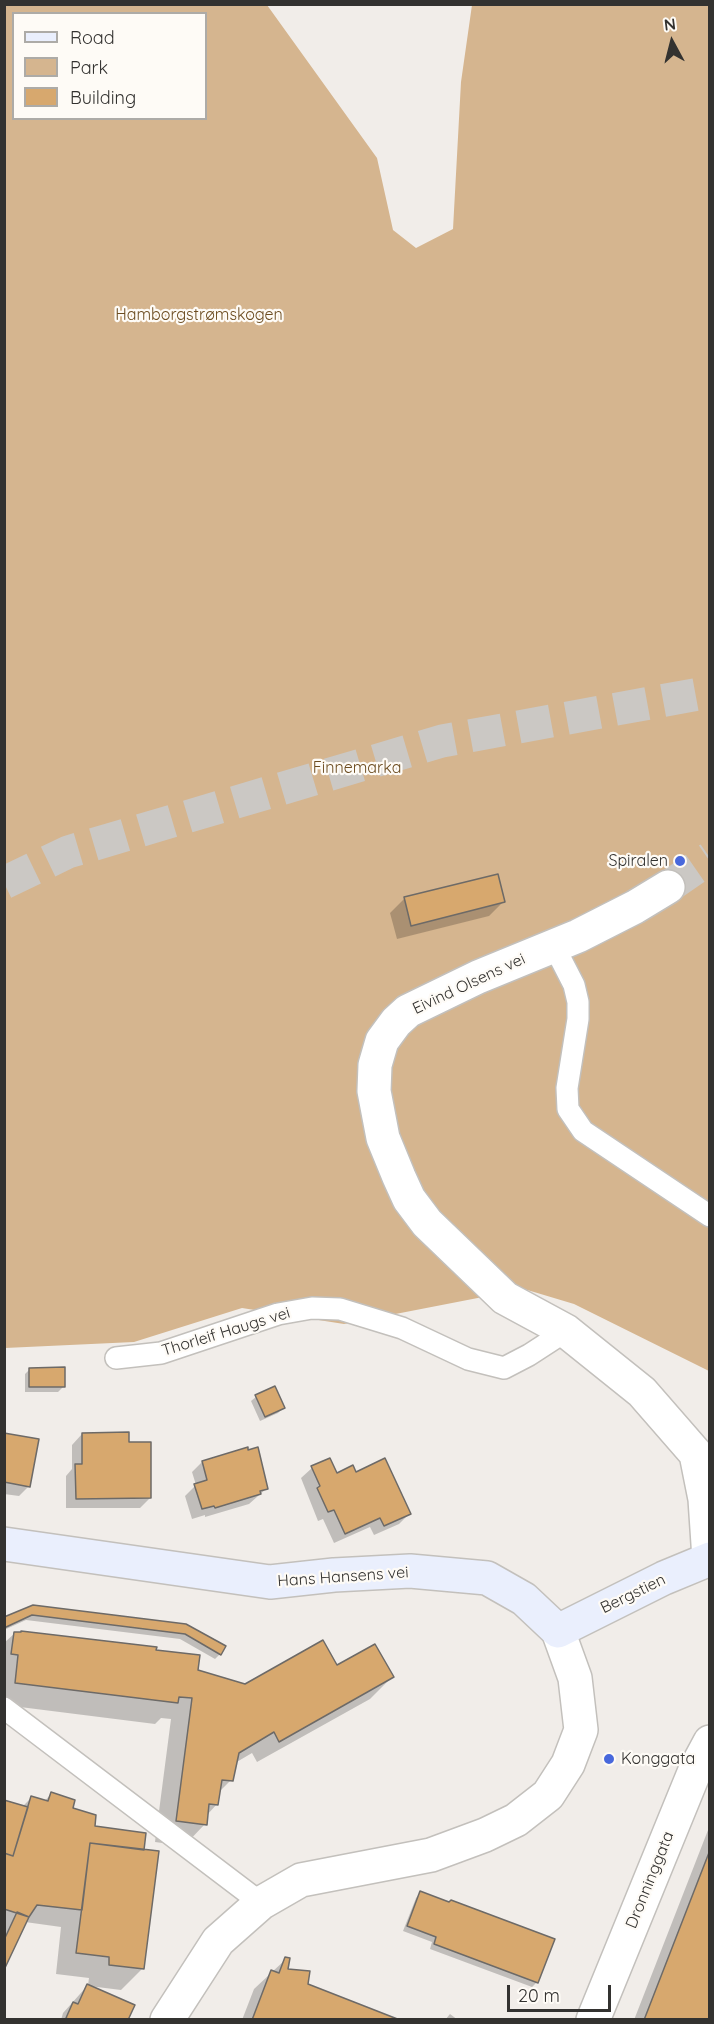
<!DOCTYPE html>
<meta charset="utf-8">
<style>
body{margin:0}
#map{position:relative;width:714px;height:2024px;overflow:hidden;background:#f1ede9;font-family:Quicksand,sans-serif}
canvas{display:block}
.frame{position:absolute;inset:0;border:6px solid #333230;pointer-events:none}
.legend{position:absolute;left:12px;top:12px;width:195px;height:108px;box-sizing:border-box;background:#fefbf6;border:2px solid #adaba7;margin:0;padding:8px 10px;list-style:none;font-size:18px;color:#333230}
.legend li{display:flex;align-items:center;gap:12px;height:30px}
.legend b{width:30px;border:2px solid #adaba7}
.north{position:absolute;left:642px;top:12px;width:60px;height:60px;-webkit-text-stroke:4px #fefbf6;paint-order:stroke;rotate:353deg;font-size:16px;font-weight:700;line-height:24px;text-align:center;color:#333230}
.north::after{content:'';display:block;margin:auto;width:21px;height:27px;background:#333230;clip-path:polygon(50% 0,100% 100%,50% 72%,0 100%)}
.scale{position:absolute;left:507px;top:1985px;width:104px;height:27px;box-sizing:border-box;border:3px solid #333230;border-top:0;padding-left:8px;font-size:18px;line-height:21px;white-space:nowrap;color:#333230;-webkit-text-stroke:4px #fefbf6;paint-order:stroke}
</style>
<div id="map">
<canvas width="714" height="2024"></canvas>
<div class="frame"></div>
<ul class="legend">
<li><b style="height:8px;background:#eaeffd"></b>Road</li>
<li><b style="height:16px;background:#d5b58f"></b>Park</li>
<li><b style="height:16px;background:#d7a86e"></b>Building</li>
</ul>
<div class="north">N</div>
<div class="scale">20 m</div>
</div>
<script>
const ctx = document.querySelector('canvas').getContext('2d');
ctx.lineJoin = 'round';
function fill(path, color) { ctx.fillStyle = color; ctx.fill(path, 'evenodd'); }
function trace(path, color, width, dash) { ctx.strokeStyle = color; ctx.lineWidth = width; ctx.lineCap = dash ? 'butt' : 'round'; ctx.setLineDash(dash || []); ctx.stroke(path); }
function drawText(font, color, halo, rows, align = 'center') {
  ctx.font = font + ' Quicksand,sans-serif'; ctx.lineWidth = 4.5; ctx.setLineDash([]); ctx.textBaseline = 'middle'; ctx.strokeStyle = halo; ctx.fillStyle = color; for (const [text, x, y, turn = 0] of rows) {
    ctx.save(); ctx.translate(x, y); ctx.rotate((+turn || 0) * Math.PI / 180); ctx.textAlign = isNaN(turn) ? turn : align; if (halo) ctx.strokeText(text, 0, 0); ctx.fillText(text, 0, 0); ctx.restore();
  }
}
const green = new Path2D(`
 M4,5h263l110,153 16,72 23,18 37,-19 8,-147 11,-77h237v1366l-135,-67 -50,-15 -180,35 -102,-16 -108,34 -129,6zM14,14h192v104h-192z`);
const shadow = new Path2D(`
 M405,898l98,4 -14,14 -92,23 -7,-26z
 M30,1369l33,18 -5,5h-33v-18z
 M256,1397l27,11 -5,5 -18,8 -9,-20z
 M4,1434l25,52 -10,10 -15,-2z
 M82,1434l46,10 22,54 -10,10h-74v-32l6,-7v-24z
 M248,1452l18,37 -17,15 -44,13v-2l-13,4 -7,-23 11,-11 -4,-13 10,-10z
 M329,1460l7,15 19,-1 54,40 -10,10 -25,11 -4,-8 -36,16 -11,-24 -5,2 -17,-43 11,-10z
 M34,1607l152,19 34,28 -5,5 -35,-20 -154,-19 -22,10v-11z
 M15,1633l140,18 41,20 49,15 91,-19 56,10 -22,22 -113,63 -5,-9 -17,10 -4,17 -13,13 -1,11 -10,11 -2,9 -21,22 -29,-4 16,-123 -10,-1 -6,6 -151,-19v-62z
 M51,1794l43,34 48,23 1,117 -22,22 -32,-4 38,34h-66l2,-7 25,-28 1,-7 -33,-4 5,-47 -36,-5 -21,44v-29l2,-4 -2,-1v-130l18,5 9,-9 13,4z
 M710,1825v195h-76z
 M420,1893l117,89 -5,5 -102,-38 2,-7 -29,-11 13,-33z
 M286,1959l1,12 20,14 89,35h-154l12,-31z
 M450,2014l8,6h-13z`);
const building = new Path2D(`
 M498,874l7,28 -94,24 -7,-29z
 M65,1367v20h-36v-19z
 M275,1386l10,22 -20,9 -10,-22z
 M129,1432v10h22v56l-75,1 -1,-35h7v-31z
 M4,1433l35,6 -9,48 -26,-5z
 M248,1447v3l10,-3 10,42 -8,2 1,3 -46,14 -1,-2 -12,3 -8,-25 13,-4 -5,-19z
 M330,1458l7,15 16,-8 3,7 29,-14 26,56 -27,12 -4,-8 -35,16 -11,-24 -6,2 -11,-24 3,-2 -9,-20z
 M33,1605l153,19 40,22 -5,9 -36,-21 -153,-19 -28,13v-11z
 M21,1631l136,16 -1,3 44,5 -2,15 47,14 78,-44 14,25 38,-21 19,33 -115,65 -5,-10 -35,21 -6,28 -11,-1 -4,25 -9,-1 -2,21 -31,-4 16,-123 -13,-1 -1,6 -163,-20 3,-28 -7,-1 3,-22h7z
 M51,1792l24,8 -2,8 23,7 -1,11 51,7 -2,17 -54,-7 -8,67 -45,-5 -8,12 -25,-8v-56l9,3 18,-60 17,5z
 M4,1800l24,7 -15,49 -9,-3z
 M90,1843l69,8 -15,118 -35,-4v-8l-33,-4z
 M710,1850v170h-66z
 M420,1891l29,11 2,-2 104,39 -17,44 -104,-39 2,-7 -29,-11z
 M17,1912l12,5 -25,53v-30z
 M285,1957l5,1 -2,11 22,2 -2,13 92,36h-148l19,-50 8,3z
 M87,1984l48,21 -7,15h-58l-4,-2 7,-16 5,2z`);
const minorTunnel = new Path2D(`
 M668,887l42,-29`);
const primaryTunnel = new Path2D(`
 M4,883l64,-31 374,-111 268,-49`);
const service = new Path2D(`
 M554,946l20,39 4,17v17l-11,69 1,21 15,22 127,85
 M116,1358l45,-5 117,-39 34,-6 28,1 62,19 66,31 36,9 25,-13 37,-24
 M4,1708l257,195`);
const minor = new Path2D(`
 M668,887l-33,20 -57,29 -100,41 -70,34 -12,11 -14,19 -7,24 -1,26 9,47 16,39 10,22 18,24 78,75 61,33 76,61 54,62 9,45 4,60
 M167,2020l51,-79 43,-38 40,-23 130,-25 54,-20 31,-15 32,-25 20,-31 13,-34 -6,-52 -17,-47
 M593,2020l103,-252 14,-26`);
const secondary = new Path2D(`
 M4,1544l266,38 64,-7 76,-4 77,7 37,21 34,32 106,-53 46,-19`);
const markers = [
 [680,861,6,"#4868dc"],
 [609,1759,6,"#4868dc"]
];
const parkNames = [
 ["Hamborgstrømskogen",199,315],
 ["Finnemarka",357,768]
];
const poiNames = [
 ["Spiralen",668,861],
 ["Konggata",621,1759,"left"]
];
const streetNames = [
 ["Eivind Olsens vei",469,984,-25],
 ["Thorleif Haugs vei",226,1332,-17],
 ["Hans Hansens vei",343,1577,-4],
 ["Bergstien",633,1594,-26],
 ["Dronninggata",650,1880,-68]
];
fill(green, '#d5b58f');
fill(shadow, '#0003');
fill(building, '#d7a86e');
trace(building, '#6d6a67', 1.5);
trace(minorTunnel, '#cbc8c4', 33, [33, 16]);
trace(primaryTunnel, '#cbc8c4', 33, [33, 16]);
trace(service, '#c3c0bc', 24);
trace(minor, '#c3c0bc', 36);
trace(secondary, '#c3c0bc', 36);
trace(service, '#fff', 21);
trace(minor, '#fff', 33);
trace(secondary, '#eaeffd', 33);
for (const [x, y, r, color] of markers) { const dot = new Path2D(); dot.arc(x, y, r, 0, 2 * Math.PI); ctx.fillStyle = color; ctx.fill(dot); trace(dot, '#fefbf6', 2); }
drawText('16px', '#6c4c20', '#fefbf6', parkNames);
drawText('16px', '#333230', '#fefbf6', poiNames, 'right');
drawText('16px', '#333230', '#fefbf6', streetNames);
</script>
